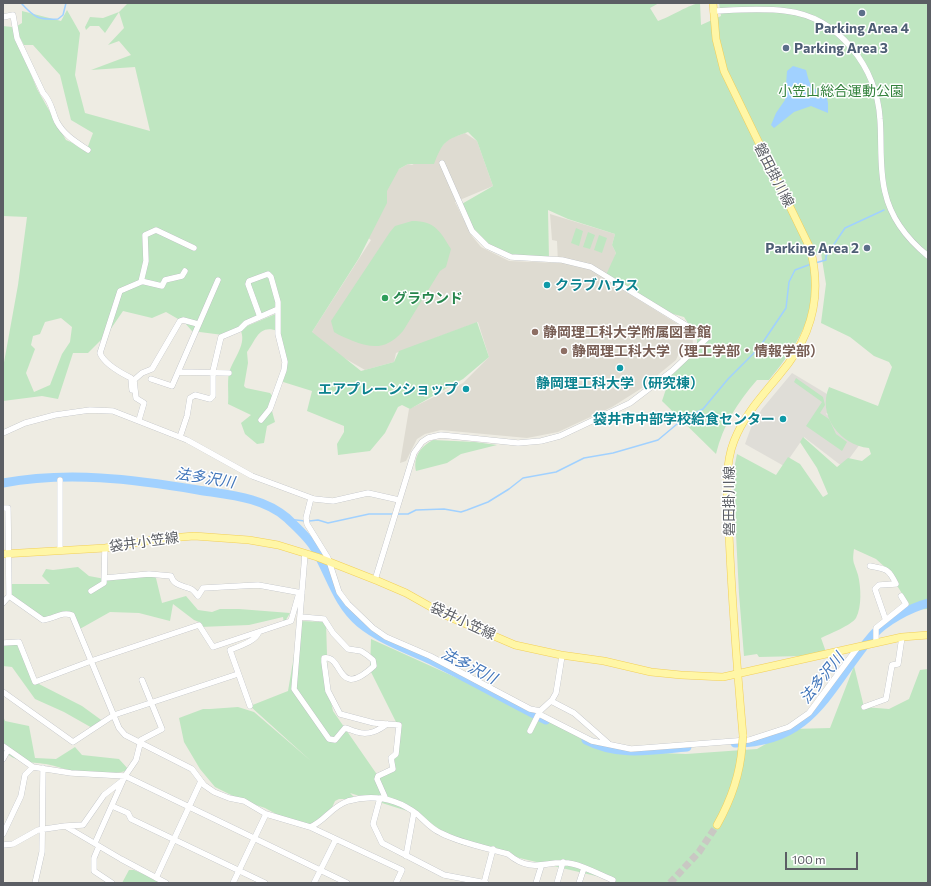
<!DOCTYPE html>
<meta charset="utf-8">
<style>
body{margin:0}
#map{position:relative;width:931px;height:886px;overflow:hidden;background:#eeece3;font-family:Commissioner,sans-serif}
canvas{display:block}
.frame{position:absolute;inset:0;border:4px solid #5b5e64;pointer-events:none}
.scale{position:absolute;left:785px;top:852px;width:73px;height:18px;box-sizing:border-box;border:2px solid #5b5e64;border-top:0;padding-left:5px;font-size:12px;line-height:14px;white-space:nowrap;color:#5b5e64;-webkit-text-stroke:3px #fff;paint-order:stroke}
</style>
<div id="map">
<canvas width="931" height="886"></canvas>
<div class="frame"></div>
<div class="scale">100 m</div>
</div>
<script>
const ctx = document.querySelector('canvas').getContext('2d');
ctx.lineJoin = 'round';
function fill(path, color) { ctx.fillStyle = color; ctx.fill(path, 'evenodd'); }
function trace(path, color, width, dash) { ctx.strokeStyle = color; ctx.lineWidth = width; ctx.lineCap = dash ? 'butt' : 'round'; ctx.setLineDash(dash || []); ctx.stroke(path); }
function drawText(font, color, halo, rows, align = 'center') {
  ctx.font = font + ' Commissioner,"Noto Sans JP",sans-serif'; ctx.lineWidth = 3; ctx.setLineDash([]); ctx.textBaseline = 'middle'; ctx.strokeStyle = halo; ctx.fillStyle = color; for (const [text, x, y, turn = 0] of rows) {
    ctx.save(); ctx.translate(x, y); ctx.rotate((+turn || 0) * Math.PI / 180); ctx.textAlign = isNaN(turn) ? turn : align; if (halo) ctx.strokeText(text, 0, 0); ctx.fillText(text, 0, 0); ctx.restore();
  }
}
const industrial = new Path2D(`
 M792,373l40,24 -1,11 -5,6 37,26 -20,27 -39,-30 -20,29 -39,-22 7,-19 10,-16z`);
const education = new Path2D(`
 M465,133l12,8 16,45 -38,16 17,34 9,11 28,14 49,2 -1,-22 -5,-1 -2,-26 65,20 -3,11 4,8 -9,27 85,53 1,11 -11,2 -6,14 -34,28 -30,19 -54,25 -31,6 -86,-8 -16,4 -8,5 -11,22 -6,2 9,-54 54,-26 26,-26 -11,-35 -82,31 -2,9 -29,8 -52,-30 -1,-8 59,-92 -25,-17 53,-54 9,-5 4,1 28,-16 8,-10z`);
const green = new Path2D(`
 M128,3h531l-9,5 8,13c10,-3 34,-18 42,-18l1,22 20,-9 -2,-13h209v606l-16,1 -25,-41 -11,-10 -22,-10c-2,15 0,12 4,26 3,12 4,32 -2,43 -4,7 -27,16 -35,20l5,14 -24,4 -43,1 -2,-3 -13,2 -5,-62 -6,-120 4,-20 39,21 12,-18 12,7 23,33 5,-3 -11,-26 -17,-26 3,-5 34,30 11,-9 14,3 9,-7 -2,-6c-29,-3 -52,-33 -40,-61l49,19 14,-39 -3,-5 -15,-6 -24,-19 -29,-14 5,-39 -5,-31 -11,4c1,11 4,23 3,34 -2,35 -23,63 -44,89h-12c-20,23 -34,45 -41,74l-54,-53 10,-30 25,-26v-8l-13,-20 -18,-5 -60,-37 10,-22 -4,-8 3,-11 -47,-15 -20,-9 1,49 -38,-2 -30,-16 -21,-36 33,-19 -16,-45 -9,-9c-23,8 -25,9 -34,32h-26l-9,5 -12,22v12l-28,55 -47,74 49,39 33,-9 5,-11 78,-29 12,35 -26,22 -53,30 -8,-4 -4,2 -13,26 -15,18 -32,4 -1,-11 7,-12v-6l-37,-15 5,-20 -32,-10 5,-19 -7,-31c-19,-7 -21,7 -31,21l1,11 -4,23 2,2 24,5 4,5 -2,13 3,11 -8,4 -3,17 -7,1 -12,-10 -4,-11 10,-8 -23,-11c1,-9 -1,-22 1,-31 4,-15 19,-29 11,-44l38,-16v-4l-55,26 -31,-4 -7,-8 -19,-11 -14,6 -29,-7 -15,22 -20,20h-15l-15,46 -16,-3 -39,5v-33l15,-83 9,-68 -24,-1v-190l9,1 25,62 29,51 21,9 6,-16 -22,-13 -11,-45 -27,-30h-9l-5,-9 -2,-10 5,-3v-12l39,10 6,-11 13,23 -5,42 10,38 65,18 -15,-64 -44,3 40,-15 -12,-14 -11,4 16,-17 -5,-16 -14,21 -6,-7h-9l-4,4 -1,-3 5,-10 13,1 16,-6zM61,318l11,9 -2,15 -8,12 -12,31 -16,7 -8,-19 9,-24 -4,-4 2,-9 7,-2 5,-12z
 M412,221c23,0 28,10 39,28l-5,18 -6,4 -37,60c-16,18 -29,18 -50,10 -6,-3 -13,-5 -19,-9l-3,-11 59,-89 5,-6z
 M576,228l7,3 -4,15 -8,-3z
 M588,232l7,3 -5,14 -7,-2z
 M599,235l8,3 -5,15 -8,-3z
 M796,378l27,19 2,8 -5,8 9,6 7,15 11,8 -5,9 -36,-25 16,-24 -28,-20z
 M433,440l42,2 22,3 -36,9 -14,9 -31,8c-3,-14 5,-25 17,-31z
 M78,567l11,9 16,3 50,-5 7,29 24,-7 12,14 14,2 8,-3h19l51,4 -6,10 -1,-6 -34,8 -49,2 3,-3 -3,2 -1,-4 -5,-2 -21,-16 -3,17 -31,-8 -29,-1 -32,18 -6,-15c-37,7 -34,3 -63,-19l1,-12h40l-8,-8 4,-7 7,1z
 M300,621l26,1 2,66 5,23 45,65 15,-7 6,-41 -29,-58 1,-31 137,62 84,40 44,11 50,2 71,-5 35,-20 38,-1 24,-62 10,41 25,2 20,-10 11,-29 8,-1v214h-316l1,-3 -153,-36 -43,-30 -67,-21 6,6h-17l-4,2 -6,13 -10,9 -13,2 -19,-5 -22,-12 -24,-8 -26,-13 -15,-18 -16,-27 -5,-24 24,-9h7l28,-2 16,5 57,49 -61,-55 38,-15z
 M19,642l16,40 47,24 22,16 -10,7 -30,-17 -29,-13 -23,-32 -9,-1v-23z
 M3,716l2,5 24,5 6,32 21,1 19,-12 7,8 37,4 10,11c-16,5 -32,5 -49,3 -12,-2 -22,-7 -34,-9 -15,-2 -31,-1 -43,-14z
 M129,870h5l31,13h-43z`);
const water = new Path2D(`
 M793,66l13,4c4,16 5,18 20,24l2,9v10l-17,-7 -17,6 -20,16 -3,-3 5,-12 9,-13 2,-29z`);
const stream = new Path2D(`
 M21,3c14,15 17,17 37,16l5,-4 3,-12
 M815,263l11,-3v-4l19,-28 39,-18
 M397,514h11l8,-4 28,-1 17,3 6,-2 21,-8 21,-13 14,-11 33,-6 28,-14 29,-5 45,-13 25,-21 20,-10 25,-30 31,-31 27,-40 3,-26 6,-12 16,-6
 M287,519l18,2
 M309,521l9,-1 10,3 41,-9h24`);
const river = new Path2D(`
 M3,483c65,-12 130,-4 195,7 31,5 65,7 89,28 9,9 22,20 28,31 15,25 22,55 45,74 21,17 47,26 71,37 38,19 76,40 115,60
 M586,740c33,17 66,10 101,7
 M735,743c79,0 94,-57 138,-108 12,-14 37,-27 55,-32`);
const majorTunnel = new Path2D(`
 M670,883l29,-31 18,-27`);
const minor = new Path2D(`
 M713,11c24,-1 49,-3 73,0 53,6 91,57 94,108 2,24 -1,49 5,73 6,27 22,47 43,64
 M3,17l10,-2 4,23 26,55c9,9 9,19 14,29 7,13 19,20 31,28
 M141,281l21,5 3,-6 17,-4 3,-5
 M260,317l-12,-33 1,-3 19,-7 3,3 7,25v32l7,28 -1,8 -14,39 -9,11
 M178,372l51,1
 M151,379l21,7 46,-106
 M135,390h-3l-1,-12c-10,-5 -27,-14 -31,-25l20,-62 21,-9 5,-21 -1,-26 11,-5 38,18
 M139,420l5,-17 -8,-5 -2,-18 8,-7 10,-4 28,-48 3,-1 15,4
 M3,433l22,-10 30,-8 35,-5 23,1 74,29 65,36 62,23 19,2 35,-8 31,7
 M180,437l7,-21 3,-18 5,-3 15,4 3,-3v-25l8,-34 19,-8 6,-6 32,-14
 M60,480v71
 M311,498l-5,20 1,6 21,34 11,34 9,12 25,24 13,9 44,19 100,53 10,2
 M3,508h5l1,88 34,24c11,-1 19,-9 29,-5l47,113 6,7 67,34 12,16 10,7 15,6 15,3 22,13 44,13 92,43 -6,13
 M305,554l-11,135 35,50 6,1 10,-12c4,1 8,3 12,4 12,4 22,-2 30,-8
 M870,566c17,3 19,3 26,18l-17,1 -4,4 10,29
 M105,578l44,-4 22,2c3,10 11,9 20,13 3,1 5,5 7,7l5,-8 55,-3 44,8
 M375,580l39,-127 8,-11 6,-4 13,-3 77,8 23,-2 19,-5 70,-33 42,-32 35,-33 -116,-71 -29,-7 -51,-3 -24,-11 -15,-15 -30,-68
 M91,591l13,-8 1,-35
 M3,603l6,-7
 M301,617l23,2 9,14 15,16 13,2 6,4 6,5 1,6c-38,35 -30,-11 -50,-8v4l4,29 12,23 34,9 25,2 -3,29 -5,4 2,11 -15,7 -1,3 8,18
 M3,643l16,-1 16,40 56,-21 108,-36 14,22 78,-26 8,-28
 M876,643v-15l30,-24 -5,-8
 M3,692l70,50 41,-27 124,-41
 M551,701l23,12 34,30
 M250,706l-20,-56c9,-4 25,-8 29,-18
 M864,707l22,-8 6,-34 6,-1 4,-27
 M539,714l53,27 39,8 118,-9 40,-13 20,-14 49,-66
 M530,731l10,-20 12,-11 4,-7 6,-37
 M3,746l30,21 38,6 54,3 222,107
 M3,759l5,-9
 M380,798l-7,26 9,19 62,32 42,8
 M112,806l16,7 3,6 134,64
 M65,826l18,-1 21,-30 18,-14
 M310,827c15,-6 22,-21 38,-26 25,-7 48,-3 69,13 8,7 14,15 24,19 19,10 46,15 67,21 26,22 40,4 65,10 13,3 27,11 40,16l-1,3
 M3,834l18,-38 4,-21 8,-8
 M95,843l30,-67 11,-16 5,-20 21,-11 -20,-49
 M3,845l10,-1 25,-14 27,-4 56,33 45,24
 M99,846l-5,12v13l18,12
 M406,856l8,-44
 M156,878l45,-97
 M35,883l7,-31 1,-84
 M233,883l33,-69
 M314,883l22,-44
 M484,883l9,-34
 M536,883l5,-16
 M557,883l6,-21
 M579,883l5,-15`);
const major = new Path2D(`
 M713,3l3,36 8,32 86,177c13,48 2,89 -30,126 -17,21 -36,41 -46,67 -11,28 -6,63 -5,93 3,67 8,134 14,202
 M3,554l102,-6 53,-9 36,-3 55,4 29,5 39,12 61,24 28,12 39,22 70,30 46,10 43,6 47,11 30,3 42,2 179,-40 26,-2
 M717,825c14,-25 23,-50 25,-78`);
const majorBridge = new Path2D(`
 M742,747l1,-11`);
const markers = [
 [862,13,4,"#5c6f8a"],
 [786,48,4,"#5c6f8a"],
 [867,248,4,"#5c6f8a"],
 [547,285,4,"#0f9aa8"],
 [385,298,4,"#2e9e5b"],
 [535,332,4,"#8d6e63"],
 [564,351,4,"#8d6e63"],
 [620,368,4,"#0f9aa8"],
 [466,389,4,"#0f9aa8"],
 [783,419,4,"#0f9aa8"]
];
const serviceNames = [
 ["Parking Area 4",862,28],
 ["Parking Area 3",794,48,"left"],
 ["Parking Area 2",859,248,"right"]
];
const parkNames = [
 ["小笠山総合運動公園",841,91]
];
const streetNames = [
 ["磐田掛川線",774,175,63],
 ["磐田掛川線",729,501,-90],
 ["袋井小笠線",144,542,-8],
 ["袋井小笠線",463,621,25]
];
const cultureNames = [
 ["クラブハウス",555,285,"left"],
 ["静岡理工科大学（研究棟）",620,383,"center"],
 ["エアプレーンショップ",458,389],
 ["袋井市中部学校給食センター",775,419]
];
const leisureNames = [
 ["グラウンド",393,298]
];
const educationNames = [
 ["静岡理工科大学附属図書館",543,332],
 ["静岡理工科大学（理工学部・情報学部）",572,351]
];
const waterNames = [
 ["法多沢川",205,478,9],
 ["法多沢川",469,666,27],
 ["法多沢川",822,678,-51]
];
fill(industrial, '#dfddd7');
fill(education, '#dedbd1');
fill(green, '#bfe6c1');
fill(water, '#a1d1ff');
trace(stream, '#a1d1ff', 1.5);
trace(river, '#a1d1ff', 9);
trace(majorTunnel, '#c9c8c3', 7, [7, 3.5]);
trace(minor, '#b5b8bd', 6);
trace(major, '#f2cf58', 8);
trace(minor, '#fff', 5.5);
trace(major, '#fff6a6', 7);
trace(majorBridge, '#f2cf58', 8, []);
trace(majorBridge, '#fff6a6', 7);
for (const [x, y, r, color] of markers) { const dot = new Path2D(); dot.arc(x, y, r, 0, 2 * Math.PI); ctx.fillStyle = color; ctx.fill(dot); trace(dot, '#fff', 1.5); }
drawText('bold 14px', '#4e5e75', '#fff', serviceNames);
drawText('14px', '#33823c', '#fff', parkNames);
drawText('14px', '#5b5e64', '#fff', streetNames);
drawText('bold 14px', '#0d838f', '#fff', cultureNames, 'right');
drawText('bold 14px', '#27864d', '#fff', leisureNames, 'left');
drawText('bold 14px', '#785e54', '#fff', educationNames, 'left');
drawText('italic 15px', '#4075ba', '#fff', waterNames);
</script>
